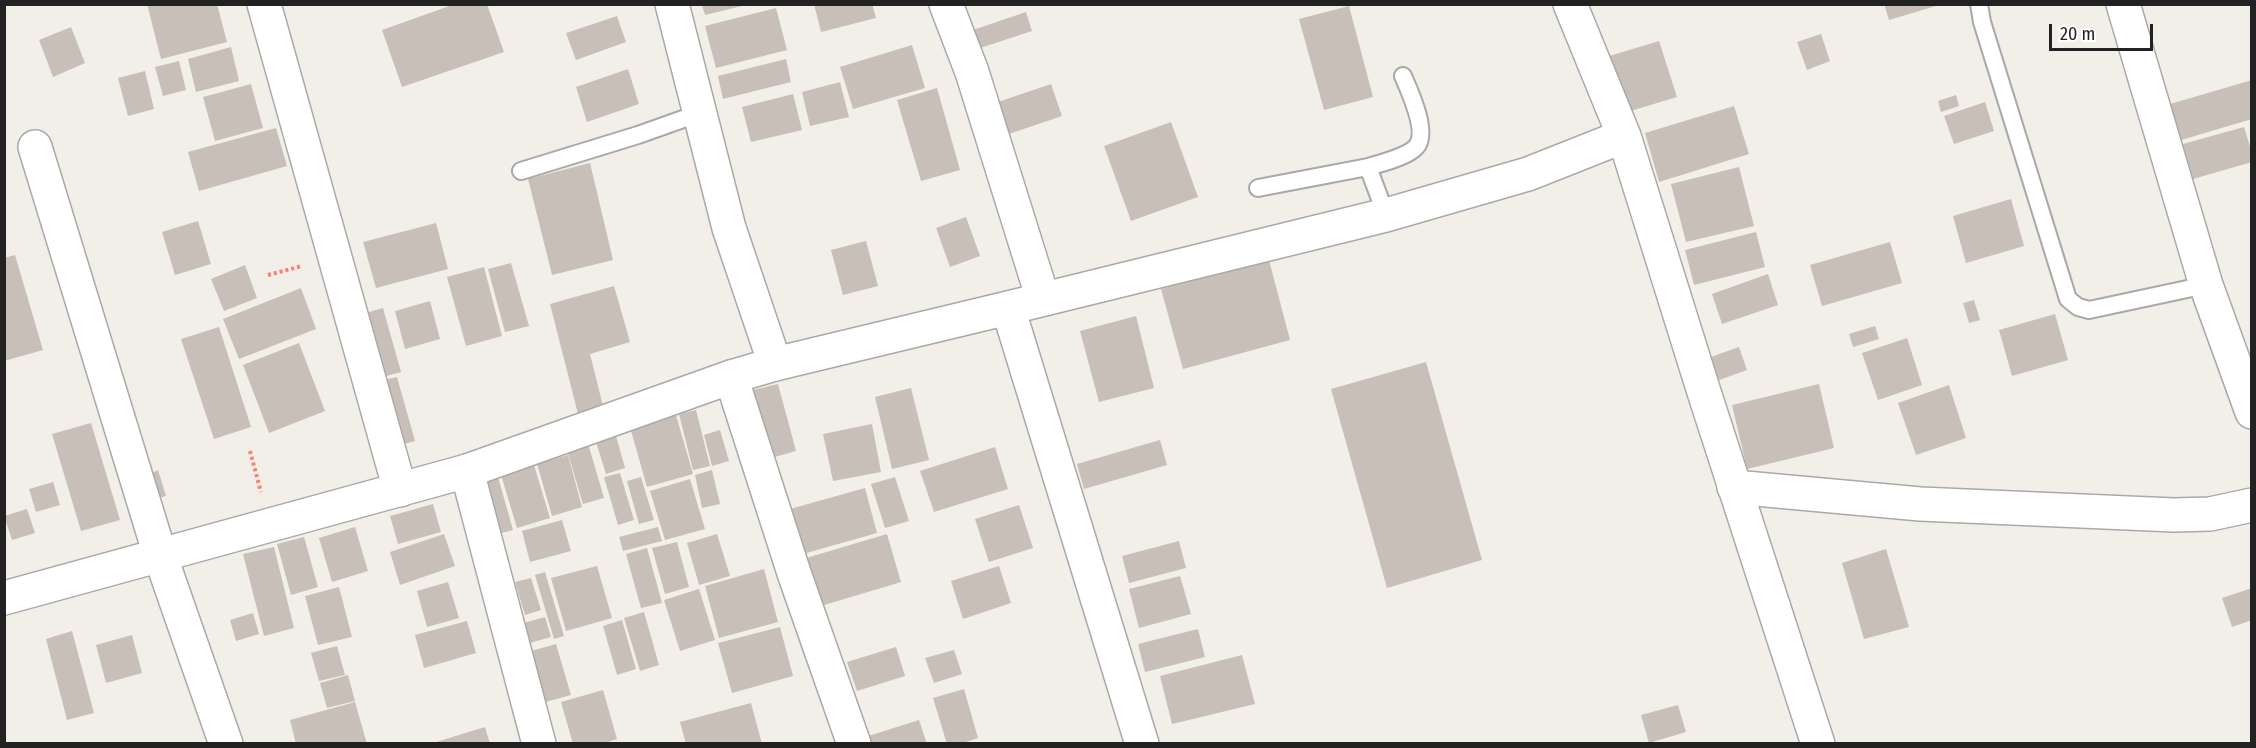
<!DOCTYPE html>
<style>
body{margin:0}
#map{position:relative;width:2256px;height:748px;overflow:hidden;background:#f2efe9;font-family:"Fira Sans Condensed",sans-serif}
canvas{display:block}
.frame{position:absolute;inset:0;border:6px solid #222;pointer-events:none}
.scale{position:absolute;left:2049px;top:24px;width:104px;height:27px;box-sizing:border-box;border:3px solid #222;border-top:0;padding-left:8px;font-size:18px;line-height:21px;white-space:nowrap;color:#222;-webkit-text-stroke:4px #fff;paint-order:stroke}
</style>
<div id="map">
<canvas width="2256" height="748"></canvas>
<div class="frame"></div>
<div class="scale">20 m</div>
</div>
<script>
const ctx = document.querySelector('canvas').getContext('2d');
ctx.lineJoin = 'round';
function fill(path, color) { ctx.fillStyle = color; ctx.fill(path, 'evenodd'); }
function trace(path, color, width, dash) { ctx.strokeStyle = color; ctx.lineWidth = width; ctx.lineCap = dash ? 'butt' : 'round'; ctx.setLineDash(dash || []); ctx.stroke(path); }
const building = new Path2D(`
 M147,4h70l10,38 -66,17z
 M455,4h32l17,48 -102,35 -20,-57z
 M814,4h58l4,14 -55,14z
 M1884,4h55v1l-50,15z
 M702,5h44l-41,10z
 M1349,6l24,91 -49,13 -25,-91z
 M776,8l11,42 -71,18 -11,-42z
 M1026,12l6,19 -58,19 -7,-18z
 M617,16l9,26 -50,18 -10,-27z
 M71,27l14,36 -32,14 -14,-37z
 M1821,34l9,27 -23,9 -10,-28z
 M1659,41l18,56 -53,16 -18,-56z
 M912,45l13,43 -72,21 -13,-42z
 M231,47l8,34 -43,11 -8,-33z
 M786,59l5,23 -68,17 -5,-23z
 M179,61l7,29 -23,6 -8,-29z
 M628,69l11,35 -52,18 -11,-35z
 M145,71l9,38 -26,7 -10,-38z
 M2252,80v39l-81,24 -11,-36z
 M840,82l9,35 -39,9 -8,-34z
 M251,84l12,44 -48,13 -12,-44z
 M1051,84l11,32 -56,19 -11,-32z
 M937,88l23,82 -39,11 -24,-81z
 M793,94l9,36 -51,12 -9,-35z
 M1956,95l3,11 -18,6 -3,-11z
 M1985,102l9,29 -40,13 -10,-28z
 M1734,106l15,48 -90,28 -14,-49z
 M1171,122l27,75 -67,24 -27,-75z
 M2244,127l8,26v9l-59,17 -10,-35z
 M276,128l11,38 -88,25 -11,-39z
 M590,163l23,97 -61,15 -24,-96z
 M1739,167l15,59 -68,16 -15,-58z
 M2011,199l13,47 -58,17 -13,-47z
 M966,217l14,39 -30,11 -14,-39z
 M198,221l13,43 -36,11 -13,-43z
 M436,223l12,46 -72,19 -13,-46z
 M1756,232l9,35 -71,18 -9,-35z
 M866,241l12,45 -35,9 -12,-45z
 M1890,242l12,41 -80,23 -12,-41z
 M15,255l28,95 -39,11v-103z
 M1269,260l21,80 -107,29 -22,-80z
 M511,263l18,63 -24,6 -17,-63z
 M245,265l12,33 -33,13 -13,-32z
 M484,267l18,69 -36,10 -19,-69z
 M1768,274l10,31 -56,19 -10,-30z
 M614,286l16,56 -40,12 14,56 -25,8 -29,-114z
 M301,288l15,41 -77,30 -16,-40z
 M1974,300l6,20 -11,3 -6,-20z
 M430,301l10,38 -35,10 -10,-38z
 M383,308l18,64 -26,7 -17,-64z
 M2055,314l13,46 -56,16 -13,-46z
 M1136,316l18,72 -55,14 -19,-71z
 M1875,326l4,13 -26,8 -4,-13z
 M219,327l32,100 -37,12 -33,-100z
 M1907,338l15,47 -44,15 -16,-47z
 M299,343l26,68 -56,22 -26,-68z
 M1739,347l8,23 -28,10 -8,-23z
 M1426,362l56,198 -95,28 -56,-199z
 M397,377l18,64 -26,7 -18,-65z
 M778,384l18,67 -32,9 -19,-68z
 M1819,384l15,64 -87,21 -15,-64z
 M1949,385l17,53 -50,17 -18,-52z
 M911,388l18,72 -37,9 -17,-72z
 M696,410l14,56 -17,4 -14,-56z
 M676,415l17,59 -46,13 -17,-60z
 M91,423l29,97 -39,11 -29,-97z
 M872,424l9,48 -48,9 -10,-47z
 M720,430l9,31 -17,5 -8,-31z
 M616,436l9,32 -19,6 -10,-32z
 M587,440l17,58 -21,6 -17,-57z
 M1160,440l7,25 -83,24 -7,-25z
 M995,447l13,42 -74,23 -14,-41z
 M531,455l19,63 -33,10 -19,-63z
 M568,455l14,52 -30,9 -15,-52z
 M158,470l8,26 -21,6 7,-29z
 M712,470l8,34 -18,4 -7,-33z
 M620,473l14,47 -16,5 -14,-48z
 M498,477l15,53 -23,6 -16,-52z
 M641,477l13,43 -15,4 -12,-43z
 M895,477l14,44 -24,7 -14,-44z
 M690,479l15,50 -40,11 -15,-49z
 M53,482l7,23 -24,7 -7,-23z
 M865,488l12,45 -74,21 -13,-45z
 M433,504l8,28 -43,12 -8,-28z
 M1019,505l14,43 -44,14 -14,-43z
 M27,509l8,24 -23,7 -8,-24z
 M562,520l9,31 -41,11 -8,-31z
 M355,527l13,44 -36,11 -13,-44z
 M658,527l4,14 -39,10 -4,-14z
 M444,534l11,32 -55,19 -10,-33z
 M717,534l13,42 -31,9 -12,-42z
 M887,534l14,48 -90,27 -15,-48z
 M304,537l14,50 -27,8 -14,-51z
 M1179,541l7,27 -57,15 -7,-27z
 M677,542l12,45 -24,7 -13,-46z
 M274,547l20,81 -30,8 -21,-82z
 M647,548l15,55 -21,5 -15,-54z
 M1886,549l23,78 -45,12 -22,-76z
 M597,566l15,52 -46,13 -15,-53z
 M999,566l12,37 -48,16 -12,-38z
 M764,569l14,53 -59,16 -14,-52z
 M545,572l19,64 -10,3 -19,-64z
 M1180,576l11,38 -52,14 -10,-39z
 M531,578l10,32 -16,5 -10,-33z
 M448,582l11,36 -32,9 -10,-36z
 M339,587l13,50 -34,8 -13,-49z
 M2252,588v32l-20,7 -10,-29z
 M699,589l16,51 -35,11 -16,-51z
 M644,612l15,53 -19,6 -16,-53z
 M253,613l6,21 -23,7 -6,-21z
 M545,617l6,20 -32,9 -6,-20z
 M622,620l14,49 -19,6 -14,-49z
 M467,621l9,32 -52,15 -9,-33z
 M780,627l13,49 -61,17 -14,-50z
 M1198,629l7,28 -60,15 -7,-28z
 M72,631l22,82 -27,7 -21,-81z
 M132,635l10,38 -36,10 -10,-38z
 M556,644l15,51 -33,9 -14,-51z
 M337,646l8,29 -26,6 -8,-28z
 M896,647l9,29 -48,15 -10,-29z
 M954,650l8,24 -28,9 -9,-25z
 M1242,655l13,49 -83,20 -12,-48z
 M348,675l7,26 -28,7 -7,-25z
 M964,689l14,49 -18,6h-13l-14,-46z
 M603,690l14,49 -15,5h-29l-12,-42z
 M355,702l12,42h-71l-6,-24z
 M751,703l11,41h-76l-6,-22z
 M1678,705l8,27 -37,11 -8,-28z
 M919,720l8,24h-66l-2,-5z
 M485,727l5,17h-57v-1z`);
const path = new Path2D(`
 M268,275l34,-9
 M250,451l11,41`);
const service = new Path2D(`
 M1979,4l3,18 86,277 10,8 11,3 117,-25
 M521,171l117,-36 62,-22
 M1258,188l110,-21
 M1386,215l-18,-48c13,-4 39,-10 48,-20 13,-14 -6,-55 -13,-71`);
const minor = new Path2D(`
 M264,4l136,486
 M672,4l57,224 46,136
 M946,4l26,68 71,227
 M2123,4l83,281 46,127
 M35,147l125,408 66,189
 M1008,308l134,436
 M731,377l63,196 60,171
 M467,471l72,273
 M1734,487l186,17 254,11 36,-1 42,-9`);
const tertiary = new Path2D(`
 M1570,4l54,132 80,256 114,352
 M4,598l463,-127 264,-94 44,-13 233,-56 378,-93 142,-41 96,-38`);
fill(building, '#c7bfb8');
trace(service, '#a9a9a9', 20);
trace(minor, '#a9a9a9', 36);
trace(tertiary, '#a9a9a9', 36);
trace(path, '#fa8072', 4, [3, 3]);
trace(service, '#fff', 16);
trace(minor, '#fff', 33);
trace(tertiary, '#fff', 33);
</script>
